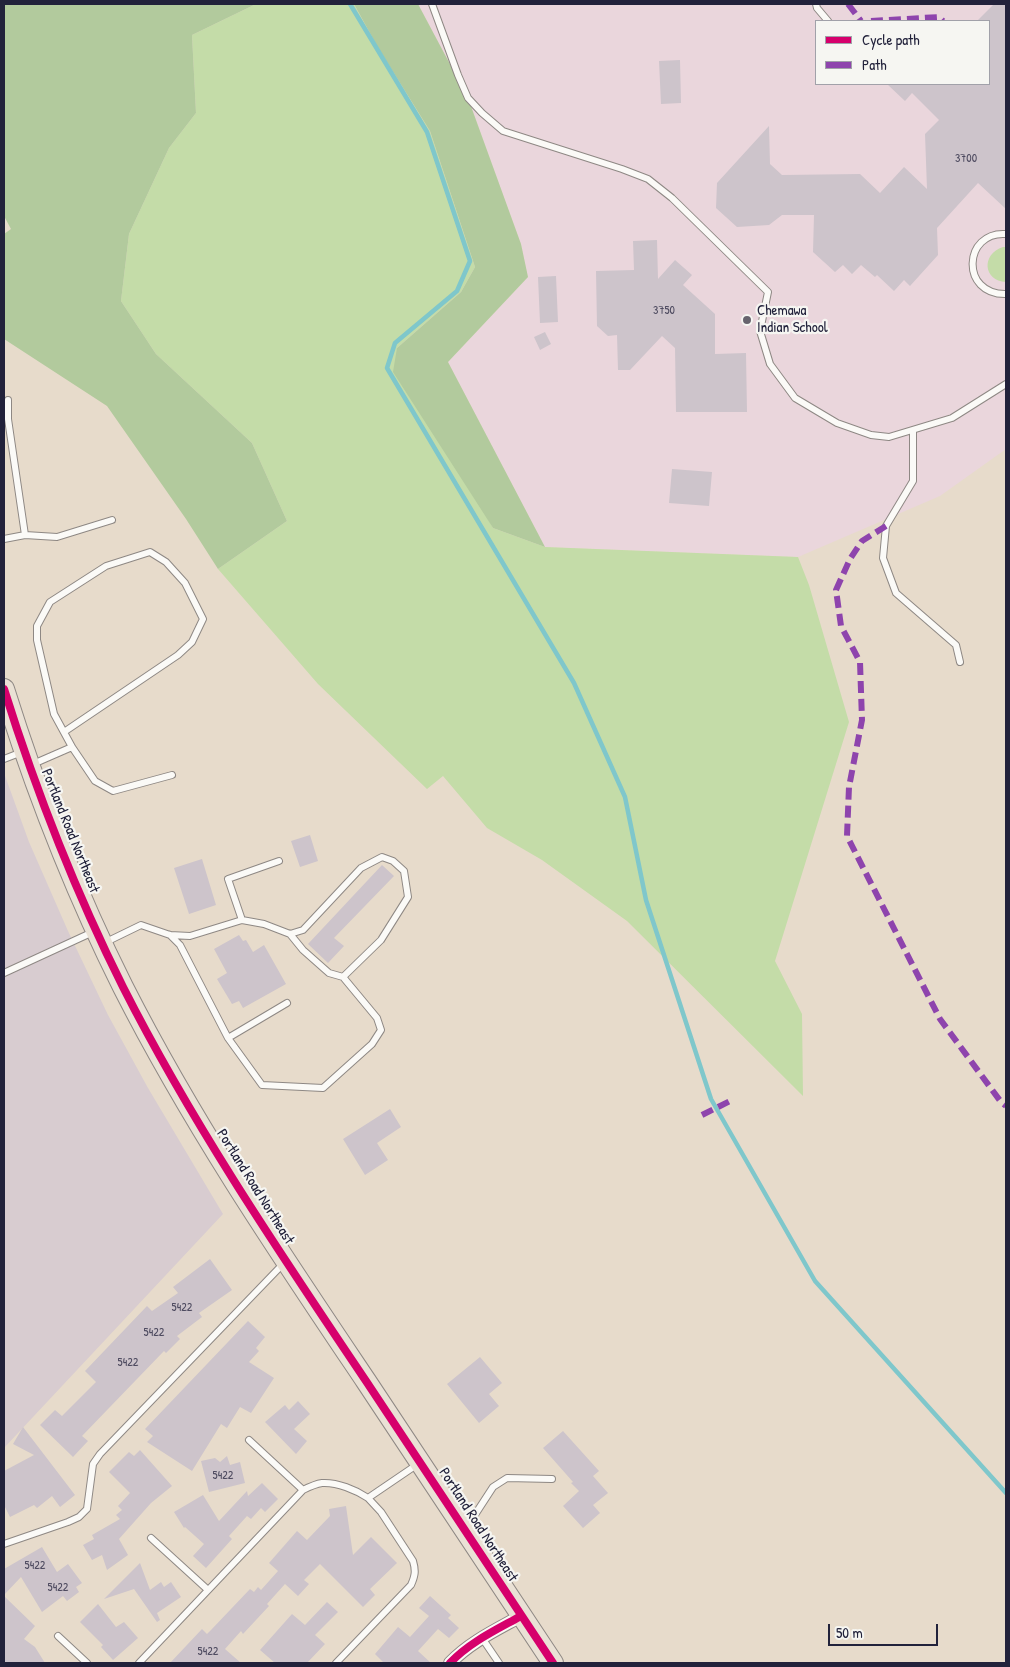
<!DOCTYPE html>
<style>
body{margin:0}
#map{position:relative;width:1010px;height:1667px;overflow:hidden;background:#e7dbcb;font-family:"Patrick Hand",sans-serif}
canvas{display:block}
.frame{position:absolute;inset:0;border:5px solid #22223b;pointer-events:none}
.legend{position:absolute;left:815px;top:20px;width:175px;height:65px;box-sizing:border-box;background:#f6f6f2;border:1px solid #a1a1a9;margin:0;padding:6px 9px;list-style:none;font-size:15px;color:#22223b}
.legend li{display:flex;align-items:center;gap:10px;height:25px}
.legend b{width:25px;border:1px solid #a1a1a9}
.scale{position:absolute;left:828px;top:1624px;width:110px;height:22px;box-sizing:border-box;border:2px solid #22223b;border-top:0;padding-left:6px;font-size:15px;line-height:18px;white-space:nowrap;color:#22223b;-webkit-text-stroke:4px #f6f6f2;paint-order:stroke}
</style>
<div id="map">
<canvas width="1010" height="1667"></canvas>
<div class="frame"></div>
<ul class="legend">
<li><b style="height:6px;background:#d6006c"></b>Cycle path</li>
<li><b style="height:6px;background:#8e44ad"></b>Path</li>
</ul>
<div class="scale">50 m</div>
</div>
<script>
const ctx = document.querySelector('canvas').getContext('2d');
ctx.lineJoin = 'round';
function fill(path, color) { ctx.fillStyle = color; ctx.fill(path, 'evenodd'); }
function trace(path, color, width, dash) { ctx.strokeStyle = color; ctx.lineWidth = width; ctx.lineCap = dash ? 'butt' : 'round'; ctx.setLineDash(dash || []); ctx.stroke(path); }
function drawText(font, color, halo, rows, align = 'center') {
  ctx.font = font + ' "Patrick Hand",sans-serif'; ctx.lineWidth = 4.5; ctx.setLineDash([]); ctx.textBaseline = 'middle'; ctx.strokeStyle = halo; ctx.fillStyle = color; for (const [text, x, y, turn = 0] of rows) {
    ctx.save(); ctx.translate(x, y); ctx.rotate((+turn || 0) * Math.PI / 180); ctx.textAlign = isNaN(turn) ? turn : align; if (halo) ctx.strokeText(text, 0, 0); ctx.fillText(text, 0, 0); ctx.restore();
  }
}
const built = new Path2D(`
 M418,4h588v445l-66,47 -142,61 -253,-10 -97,-185 80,-85 -7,-33 -53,-146zM816,21h173v63h-173z`);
const industrial = new Path2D(`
 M4,773l25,69 39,89 40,84 40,73 75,126 -219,234z`);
const green = new Path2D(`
 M256,4h98l23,42 53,85 45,136 -14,25 -64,56 96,180 52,19 253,10 11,28 40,137 -74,239 27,53 1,82 -176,-175 -85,-61 -55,-32 -44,-52 -16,13 -109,-105 -100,-115 69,-48 -35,-78 -96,-89 -35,-53 8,-67 40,-86 27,-35 -4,-78z
 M1003,247h3v35c-23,-1 -25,-28 -3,-35z`);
const forest = new Path2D(`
 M4,4h252l-64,31 4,78 -27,35 -40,86 -8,67 35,53 96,89 35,78 -69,48 -32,-50 -79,-113 -103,-67v-105l7,-5 -7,-13z
 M354,4h64l50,94 53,146 7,33 -80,85 97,185 -52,-19 -100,-156 4,-24 64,-56 14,-25 -45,-136 -53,-85z`);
const stream = new Path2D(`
 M350,4l77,128 43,129 -13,30 -62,52 -8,25 187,315 51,114 21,103 65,199 104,182 191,212`);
const building = new Path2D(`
 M994,4h12v205l-28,-26 -41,45 1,27 -28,31 -6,-6 -10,11 -17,-16 -2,2 -14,-12 -9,9 -9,-9 -8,7 -22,-20 1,-37h-32l-13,10 -32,2 -21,-19 1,-25 52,-57 1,38 12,11 78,-1 20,19 24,-26 23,22 -2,-55 14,-14 -27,-27 -7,8 -18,-17h102v-63h-12z
 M680,60l1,43 -20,1 -2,-43z
 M657,240l1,39 17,-19 17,15 -9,10 32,29v40l31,-1 1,59h-71l-1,-64 -13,-12 -32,34h-12l-1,-35 -9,1 -11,-10 -1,-55 38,-1 -1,-29z
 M556,276l2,46 -18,1 -2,-46z
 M545,332l6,12 -11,6 -6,-13z
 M672,469l40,3 -3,34 -40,-3z
 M310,835l8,26 -18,6 -9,-26z
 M202,859l14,46 -27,9 -15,-46z
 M382,865l12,11 -60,62 10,8 -16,17 -20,-19z
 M239,935l4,6 3,-1 7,12 11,-7 22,39 -43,24 -4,-7 -7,3 -15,-25 10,-6 -13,-24z
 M390,1109l11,18 -24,16 11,17 -23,15 -22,-36z
 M210,1259l22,31 -33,23 3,4 -25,19 3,3 -14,14 -2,-2 -82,85 6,5 -15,16 -33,-32 15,-15 7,6 34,-34 -11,-11 62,-65 5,5 26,-18 -5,-6z
 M248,1321l17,16 -9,11 3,3 -10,11 25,16 -23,35 -11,-6 -13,21 -6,-4 -29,47 -45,-29 6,-6 -8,-7z
 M480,1357l22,26 -13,11 10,12 -20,17 -32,-39z
 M298,1401l12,13 -16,15 13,12 -11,13 -31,-32 20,-17 4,5z
 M23,1427l52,68 -15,12 -8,-11 -15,12 -3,-3 -24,12 -6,-12v-34l30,-16 -21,-11z
 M563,1431l36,40 -6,5 15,17 -15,12 7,8 -17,15 -20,-22 16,-15 -8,-8 2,-1 -30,-34z
 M140,1450l32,36 -21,17 -32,36 9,16 -21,15 -5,-15 -10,5 -9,-15 11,-6 -2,-4 28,-16 -4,-4 6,-5 -4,-4 12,-13 -21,-21 20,-20 5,4z
 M227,1456l3,9 10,-3 5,21 -36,9 -8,-31 14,-3 5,4z
 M262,1483l16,16 -13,13 -4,-4 -10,11 -4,-3 -18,20 3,3 -26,29 -13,-12 11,-12 -19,-17 -1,1 -10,-16 29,-17 16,26 28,-30 1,5z
 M346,1506l7,49 18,-18 26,26 -27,26 5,6 -12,12 -43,-43 -16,16 5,4 -11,12 -13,-12 -18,20 2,2 -26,28 -2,-3 -16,18 16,14h-71l32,-34 5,5 4,-4 39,-41 4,3 4,-5 3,3 17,-19 -9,-8 28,-32 10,9 23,-24 -1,-7z
 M42,1547l15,25 11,-8 14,19 -6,4 3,5 -12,9 -4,-5 -21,16 -21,-35 -17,18v-26z
 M140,1563l10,27 11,-8 3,5 7,-5 10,15 -24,16 3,7 -3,2 -23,-33 -30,10z
 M4,1596l31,30 -11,13 11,8 10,16h-41z
 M430,1596l21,19 -3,3 11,10 -10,10 -11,-9 -20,22 13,12h-47l-9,-9 23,-27 12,10 19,-21 -10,-8z
 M327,1602l11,10 -23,23 10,9 -18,19h-32l-15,-13 32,-36 13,11z
 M98,1604l18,23 8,-5 14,16 -25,22 -12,-13 2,-2 -23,-23z`);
const lane = new Path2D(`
 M432,4l26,71 10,23 14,15 21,18 119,38 26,10 24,19 96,94 -8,39 10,33 25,34 42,25 34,12 18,2 63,-19 54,-34
 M816,4l1,4 11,13
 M1006,234c-43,-3 -46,61 0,60
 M8,400v19l17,116
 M913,431v50l-27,45 -3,32 13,35 60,52 4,17
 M4,539l21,-4 32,2 55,-17
 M72,747l23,34 18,10 59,-16
 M4,759l18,-7
 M33,764l39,-17 -18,-33 -17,-74v-14l13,-24 56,-36 44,-14 16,10 19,21 18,36 -11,23 -14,13 -114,77
 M242,920l22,4 26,10 13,-4 58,-62 21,-11 11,4 11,10 4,26 -27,43 -38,37
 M170,935l10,10 48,93 59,-35
 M104,943l37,-18 29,10 20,1 52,-16 -14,-41 51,-18
 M4,973l89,-41
 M228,1038l34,47 61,3 49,-44 9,-14 -4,-12 -34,-41 -14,-4 -26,-23 -13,-16
 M249,1440l54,50
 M467,1527l26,-40 14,-9 45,1
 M151,1538l57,52
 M4,1544l64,-22 11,-5 8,-8 6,-45 7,-10 184,-191
 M58,1636l29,27
 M482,1638l17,25
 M139,1663l164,-173c6,-3 12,-6 19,-7 15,-1 34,7 46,15l50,-34
 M336,1663l75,-78c4,-9 5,-14 2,-24l-32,-49 -13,-14`);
const street = new Path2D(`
 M450,1663c20,-21 46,-33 71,-47`);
const primary = new Path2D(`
 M4,689c32,102 71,202 119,298 70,138 157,266 243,394 62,94 124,188 187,282`);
const quiet = new Path2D(`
 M848,4l13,17
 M871,21l68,-4 4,4
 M886,526l-24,15 -12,18 -14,31 5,36 19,36 2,58 -13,67 -2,49 93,183 61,83 5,4
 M702,1115l30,-15`);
const cycleway = new Path2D(`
 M4,689c32,102 71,202 119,298 70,138 157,266 243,394 62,94 124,188 187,282
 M450,1663c20,-21 46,-33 71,-47`);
const markers = [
 [747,320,5,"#67636d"]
];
const numberNames = [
 ["3700",966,159],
 ["3750",664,311],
 ["5422",182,1308],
 ["5422",154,1333],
 ["5422",128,1363],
 ["5422",223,1476],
 ["5422",35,1566],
 ["5422",58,1588],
 ["5422",208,1652]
];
const poiNames = [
 ["Chemawa",757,311],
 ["Indian School",757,328]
];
const streetNames = [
 ["Portland Road Northeast",70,831,68],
 ["Portland Road Northeast",255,1187,58],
 ["Portland Road Northeast",478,1525,57]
];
fill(built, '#ead6dc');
fill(industrial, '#d8ccd0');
fill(green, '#c4dca8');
fill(forest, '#b2ca9d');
trace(stream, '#7fc7cb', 4.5);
fill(building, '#cdc4cb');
trace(lane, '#8e8884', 8);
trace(street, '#8e8884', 14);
trace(primary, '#8e8884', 22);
trace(lane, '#fbfaf7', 6);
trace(street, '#fbfaf7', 12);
trace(primary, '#eae1d5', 20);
trace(quiet, '#8e44ad', 6, [12, 6]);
trace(cycleway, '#d6006c', 8);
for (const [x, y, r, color] of markers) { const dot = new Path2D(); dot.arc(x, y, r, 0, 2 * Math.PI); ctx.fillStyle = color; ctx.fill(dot); trace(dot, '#f6f6f2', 2); }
drawText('12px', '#4d4a5f', null, numberNames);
drawText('15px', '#22223b', '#f6f6f2', poiNames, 'left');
drawText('15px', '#22223b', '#f6f6f2', streetNames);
</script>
